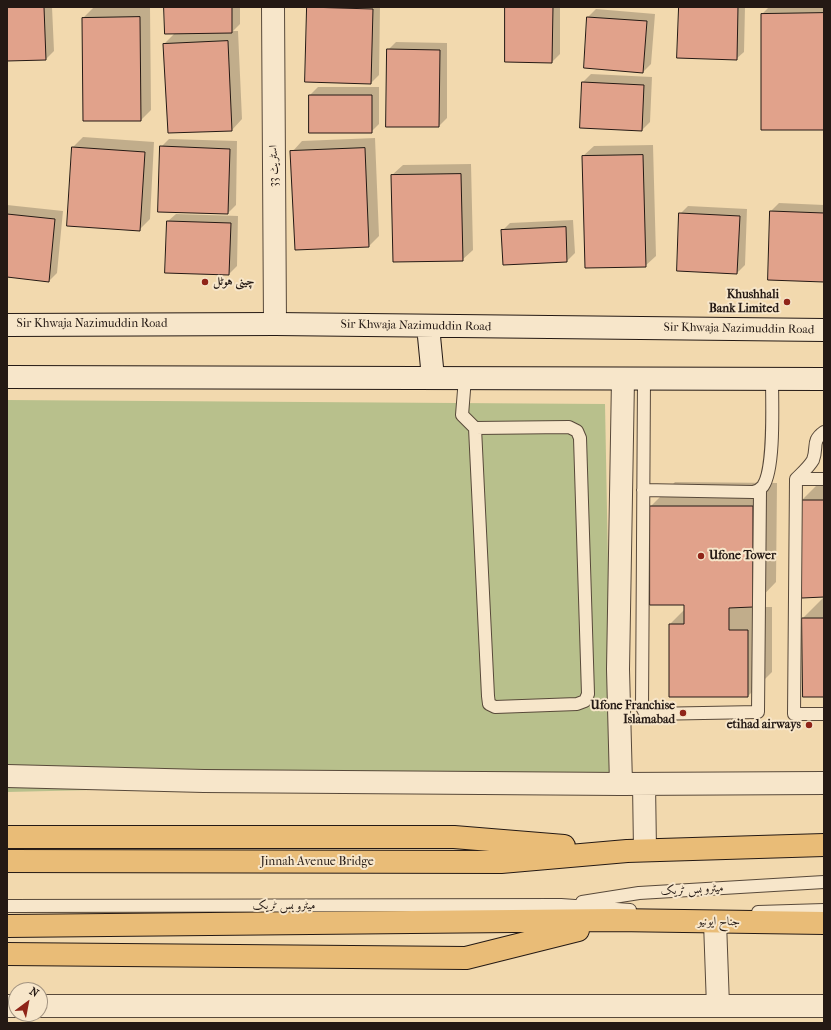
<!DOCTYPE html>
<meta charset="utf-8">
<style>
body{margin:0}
#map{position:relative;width:831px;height:1030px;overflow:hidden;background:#f2d9ae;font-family:"IM FELL French Canon",serif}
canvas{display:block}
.frame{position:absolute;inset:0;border:8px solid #241914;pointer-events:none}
.north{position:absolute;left:8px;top:982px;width:40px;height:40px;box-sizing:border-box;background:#f7e6ca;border:1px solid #a39481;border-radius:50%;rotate:32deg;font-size:11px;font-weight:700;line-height:16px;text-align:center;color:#241914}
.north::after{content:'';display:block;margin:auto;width:14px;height:18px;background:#8f2418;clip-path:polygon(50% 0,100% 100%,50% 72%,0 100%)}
</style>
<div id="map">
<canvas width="831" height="1030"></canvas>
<div class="frame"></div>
<div class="north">N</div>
</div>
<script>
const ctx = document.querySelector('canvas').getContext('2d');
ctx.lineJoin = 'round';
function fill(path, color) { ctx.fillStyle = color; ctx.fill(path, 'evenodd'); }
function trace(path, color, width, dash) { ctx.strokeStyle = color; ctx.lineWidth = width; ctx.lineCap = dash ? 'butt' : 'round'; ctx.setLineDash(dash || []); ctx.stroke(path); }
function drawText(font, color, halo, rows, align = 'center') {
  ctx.font = font + ' "IM FELL French Canon",Amiri,serif'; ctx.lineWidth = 4; ctx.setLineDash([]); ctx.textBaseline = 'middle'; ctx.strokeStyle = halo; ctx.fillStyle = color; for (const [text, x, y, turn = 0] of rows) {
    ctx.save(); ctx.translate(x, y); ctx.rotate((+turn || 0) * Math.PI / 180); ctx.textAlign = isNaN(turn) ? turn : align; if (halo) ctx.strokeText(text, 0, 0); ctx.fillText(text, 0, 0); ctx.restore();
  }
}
const green = new Path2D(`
 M7,400l598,4 7,374 -605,14z`);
const shadow = new Path2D(`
 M7,7h45l2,44 -8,8 -39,1z
 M150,7l1,103 -10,10 -58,-102 10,-10z
 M165,7h75v17l-7,7h5l4,88 -10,11 -68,-86 11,-11z
 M309,7h71l-1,68 -8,8 -63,-75z
 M506,7h54v47l-8,8z
 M680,7h65l-1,45 -8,7z
 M769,7h55v122h-62v-115z
 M596,9l59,5 -4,50 -8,8 -58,-5 3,-50z
 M396,42l51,1v75l-8,8 -51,-76z
 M591,74l61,3 -2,45 -8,8 -59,-48z
 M318,87h61v37l-8,8 -61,-37z
 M83,137l71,5 -4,77 -11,11 -66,-83z
 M375,138l4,98 -10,10 -73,3 -4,-97 10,-11z
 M169,139l68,2 -1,64 -8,8 -67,-66z
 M653,145l3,111 -11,10 -62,-110 11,-10z
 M471,164l2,86 -11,10 -68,1 -2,-86 11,-10z
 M779,203l45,2v76l-53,-70z
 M7,205l56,6 -6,62 -8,8 -42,-5z
 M688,206l59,3 -2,56 -8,8 -57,-59z
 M176,214l62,2 -1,50 -8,8 -63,-2 2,-51z
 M573,220l2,33 -8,8 -65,-30 8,-8z
 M824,478v118l-22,-96z
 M675,482l102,1 -1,99 -24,25h20v65l-24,24h-78v-72l15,-15v-5l-34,-98z
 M824,597v99l-21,-78z`);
const building = new Path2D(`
 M7,7h37l2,53 -39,1z
 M164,7h68v26l-67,1z
 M307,7l66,2 -2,75 -66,-2z
 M505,7h48l-1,56 -47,-1z
 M679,7h59l-1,53 -60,-2z
 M824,13v117h-63v-116z
 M140,17l1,104h-58l-1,-103z
 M587,17l60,4 -4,52 -59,-5z
 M228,41l4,90 -64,2 -5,-89z
 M387,49l53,1 -1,77h-53z
 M582,82l62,3 -2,46 -62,-3z
 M309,95h63v38h-63z
 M160,146l70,3 -2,65 -70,-2z
 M72,147l73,5 -5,79 -73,-5z
 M365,148l4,99 -74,3 -5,-99z
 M643,155l3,112 -61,1 -3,-112z
 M461,174l2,87 -70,1 -2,-87z
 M770,211l54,2v69l-56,-2z
 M679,213l61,3 -3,58 -60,-3z
 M7,214l48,5 -6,63 -42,-5z
 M167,221l64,2 -2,52 -64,-2z
 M566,227l1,35 -64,3 -2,-35z
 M801,500h23v97l-22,1z
 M650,506h103v101l-24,1v22h19v67h-79v-73h15v-19h-34z
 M802,618h22v79h-21z`);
const service = new Path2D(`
 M465,378l-3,37 13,13 94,-1 8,4 3,7 8,256 -3,7 -8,3 -82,3 -6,-3 -1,-8 -13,-268
 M644,379l-2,328 2,4 5,3 109,-2 2,-222
 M796,479c6,-6 13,-12 17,-19 5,-13 -2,-19 11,-28
 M824,479h-28l-2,235h30
 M643,490l110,2c4,-1 7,-2 10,-6 12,-17 9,-84 9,-107
 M582,902l57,-9 185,-11
 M7,906l554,-1 69,5
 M758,912l66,-2`);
const minor = new Path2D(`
 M273,7l2,317
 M7,776l197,5 417,3 203,-1
 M621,784l-3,-115 5,-290
 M644,784l1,66
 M715,922l3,84
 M7,1006h9
 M40,1006h784`);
const secondary = new Path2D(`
 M7,325l268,-1 549,6
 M428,326l5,52
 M7,377l817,2`);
const primary = new Path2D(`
 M7,837h447l110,9
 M7,861l494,1 126,-11 197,-6
 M7,926l607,-6 210,3
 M7,954l459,4 112,-28`);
const markers = [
 [205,282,4,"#8f2418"],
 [787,302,4,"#8f2418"],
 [701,556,4,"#8f2418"],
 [683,713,4,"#8f2418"],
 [809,725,4,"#8f2418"]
];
const streetNames = [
 ["اسٹریٹ 33",274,166,-90],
 ["Sir Khwaja Nazimuddin Road",92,324],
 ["Sir Khwaja Nazimuddin Road",416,326,1],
 ["Sir Khwaja Nazimuddin Road",739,329,1],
 ["Jinnah Avenue Bridge",317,862],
 ["میٹرو بس ٹریک",692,890,-3],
 ["میٹرو بس ٹریک",284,906],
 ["جناح ایونیو",719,922,1]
];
const poiNames = [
 ["چینی ہوٹل",213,282,"left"],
 ["Khushhali",779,295],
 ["Bank Limited",779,309],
 ["Ufone Tower",709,556,"left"],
 ["Ufone Franchise",675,706],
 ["Islamabad",675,720],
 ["etihad airways",801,725]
];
fill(green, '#b8c08c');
fill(shadow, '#0003');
fill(building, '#e1a28b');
trace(building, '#241914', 1);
trace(service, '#58493a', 14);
trace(minor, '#58493a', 24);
trace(secondary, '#241914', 24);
trace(primary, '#241914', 24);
trace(service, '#f7e6ca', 12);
trace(minor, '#f7e6ca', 22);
trace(secondary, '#f7e6ca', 22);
trace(primary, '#e9bc77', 22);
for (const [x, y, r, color] of markers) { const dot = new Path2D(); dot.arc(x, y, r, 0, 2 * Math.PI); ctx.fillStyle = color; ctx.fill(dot); trace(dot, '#f7e6ca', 1.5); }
drawText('12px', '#241914', '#f7e6ca', streetNames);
drawText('bold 12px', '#241914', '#f7e6ca', poiNames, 'right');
</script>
